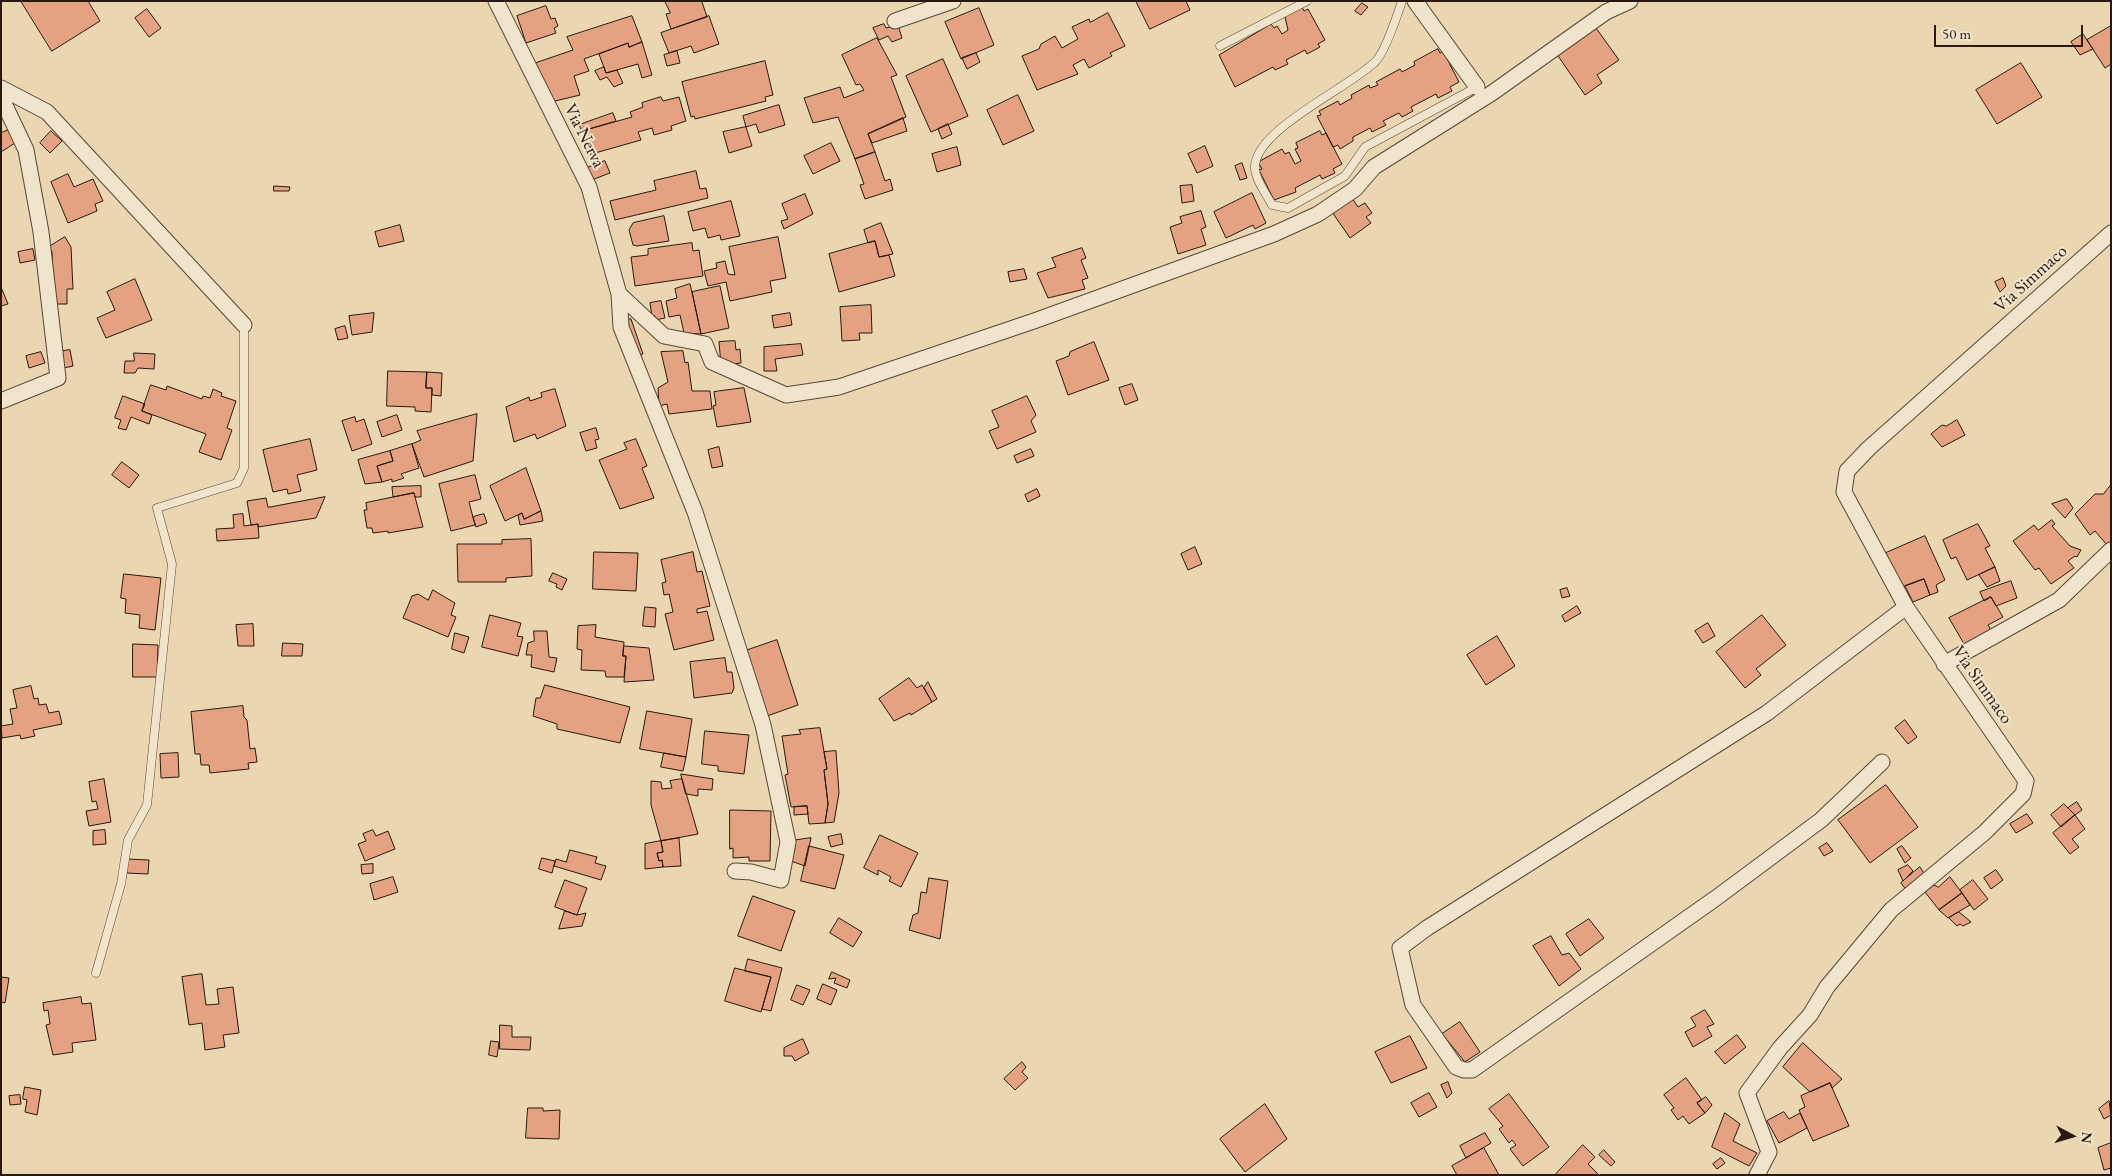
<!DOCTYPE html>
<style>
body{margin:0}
#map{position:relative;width:2112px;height:1176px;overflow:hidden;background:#ead6b0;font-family:"EB Garamond",serif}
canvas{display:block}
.frame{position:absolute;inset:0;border:2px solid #29190f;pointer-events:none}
.north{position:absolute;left:2047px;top:1111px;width:50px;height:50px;-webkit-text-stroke:4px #f1e4cc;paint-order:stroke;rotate:96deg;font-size:14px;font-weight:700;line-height:20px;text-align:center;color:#29190f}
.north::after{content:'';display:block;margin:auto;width:18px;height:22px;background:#29190f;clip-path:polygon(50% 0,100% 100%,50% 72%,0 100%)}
.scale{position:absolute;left:1934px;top:25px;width:149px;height:22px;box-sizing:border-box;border:2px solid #29190f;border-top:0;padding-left:6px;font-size:15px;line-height:18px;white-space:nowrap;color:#29190f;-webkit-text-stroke:4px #f1e4cc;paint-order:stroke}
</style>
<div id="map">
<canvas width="2112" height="1176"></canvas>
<div class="frame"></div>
<div class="north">N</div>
<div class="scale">50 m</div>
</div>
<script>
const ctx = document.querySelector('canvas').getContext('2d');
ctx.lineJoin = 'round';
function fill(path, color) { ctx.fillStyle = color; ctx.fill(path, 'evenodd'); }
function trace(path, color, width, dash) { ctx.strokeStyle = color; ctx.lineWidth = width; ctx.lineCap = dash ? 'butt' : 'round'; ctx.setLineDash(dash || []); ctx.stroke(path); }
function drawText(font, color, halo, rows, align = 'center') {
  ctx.font = font + ' "EB Garamond",serif'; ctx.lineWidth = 4; ctx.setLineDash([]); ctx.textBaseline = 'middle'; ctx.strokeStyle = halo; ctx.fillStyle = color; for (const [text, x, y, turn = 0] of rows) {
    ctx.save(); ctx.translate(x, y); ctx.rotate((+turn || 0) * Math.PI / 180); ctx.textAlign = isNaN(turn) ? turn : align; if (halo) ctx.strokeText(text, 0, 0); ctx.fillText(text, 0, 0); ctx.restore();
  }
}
const building = new Path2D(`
 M21,1h67l12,20 -48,30z
 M665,1h39l-2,1 5,15 -36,12 -5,-15 4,-1z
 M1136,1h50l4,9 -40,19z
 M1362,3l6,4 -7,8 -6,-4z
 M546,6l5,13 4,-1 3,8 -4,2 2,5 -30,10 -9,-27z
 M1302,7l2,4 4,-2 17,31 -7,4 2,3 -13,7 -2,-4 -19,10 2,4 -13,6 -2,-3 -38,20 -16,-32 52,-31 3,4 3,-2 5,8 6,-4 -3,-13z
 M979,8l15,37 -33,14 -16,-37z
 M147,9l14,19 -12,9 -14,-19z
 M1108,13l17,33 -15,7 2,3 -23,12 -5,-9 -11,6 5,9 -41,16 -15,-34 17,-7 2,-5 14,-8 7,12 16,-9 -6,-12 17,-8 1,3z
 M632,16l10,26 -13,5 -1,-4 -44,16 5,12 -15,5 6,19 -29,7 -19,-38 41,-14 -6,-13z
 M709,16l10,28 -25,9 -3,-7 -22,7 -8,-20z
 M884,24l2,4 12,-3 4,13 -10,4 -4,-6 -9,4 -6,-12z
 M2111,26v38l-6,4 -18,-28z
 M1596,28l23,32 -22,15 5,8 -17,12 -29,-42z
 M2083,34l10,15 -13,6 -9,-13z
 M877,38l20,37 -6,2 15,40 -38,17 7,18 -20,7 -17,-42 -25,6 -9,-25 36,-11 4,11 20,-8 -4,-6 -4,1 -14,-30z
 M642,42l10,33 -10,3 -4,-14 -32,9 -7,-19 29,-11 1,4z
 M1438,49l2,4 3,-2 16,31 -9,5 2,4 -14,7 -2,-4 -25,13 2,4 -11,6 -3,-4 -16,8 3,4 -14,7 -2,-4 -17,9v4l-13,8 -2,-4 -5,2 -16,-31 4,-1 -2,-4 19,-10 2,4 12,-7 -1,-3 18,-10 1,3 8,-3 -2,-3 24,-13 2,3 13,-7 -1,-3z
 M677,51l3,12 -13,3 -3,-11z
 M976,53l4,9 -13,7 -5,-11z
 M943,59l25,57 -37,16 -25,-56z
 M765,61l8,34 -8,2 1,4 -71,18 -1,-3 -3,1 -9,-35z
 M2021,63l21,34 -45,27 -21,-34z
 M604,67l2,6 11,-3 6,13 -9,4 -7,-10 -7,3 -5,-9z
 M1018,95l16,36 -31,14 -16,-35z
 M661,97l2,4 16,-4 7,24 -15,5 1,4 -18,5 -2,-7 -14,4 3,8 -53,15 -6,-24 50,-14 -2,-5 13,-5 -1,-4z
 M779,105l6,20 -26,8 -3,-9 -10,3 -3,-11z
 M613,113l3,8 -34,10 -3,-6z
 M903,118l4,13 -35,12 -4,-9z
 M948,124l4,10 -10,5 -4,-10z
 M746,127l6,19 -23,7 -6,-21z
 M9,130l6,13 -14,9v-19z
 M51,131l11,10 -12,12 -10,-10z
 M1320,131l2,4 4,-2 16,31 -9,5 2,4 -13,6 -2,-4 -25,13 1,4 -22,8 -15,-30 3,-1 -4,-7 24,-13 3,5 4,-2 6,12 6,-3 -6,-12 3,-1 -2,-5z
 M831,143l9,18 -27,13 -9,-18z
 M1205,146l8,20 -16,7 -9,-19z
 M957,147l4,18 -24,7 -5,-18z
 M875,152l10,29 5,-2 3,11 -28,9 -5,-14 4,-1 -9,-25z
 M605,161l5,12 -21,8 -5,-12z
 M1242,163l5,15 -7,2 -5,-14z
 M696,171l4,18 6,-1 2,10 -93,22 -5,-19 46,-11 -2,-9z
 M68,174l6,13 19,-8 10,22 -8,3 2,7 -29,12 -17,-41z
 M1192,185l2,16 -12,2 -2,-17z
 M274,186l16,1 -1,4h-15z
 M1252,193l14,30 -11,6 -2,-4 -27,13 -12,-26z
 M805,194l8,20 -29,15 -3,-8 7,-2 -6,-15z
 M1352,198l6,9 7,-4 7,10 -6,4 5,6 -21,15 -18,-26z
 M731,201l9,35 -19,4 -1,-5 -12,3 -3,-10 -12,3 -5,-19z
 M1201,211l5,16 -5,2 5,16 -28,9 -8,-27 12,-4 -2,-6z
 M664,216l5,25 -32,5 -4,-1 -4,-15 4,-7z
 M881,223l12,31 -14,3 -4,-16 -7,2 -4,-13z
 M400,225l4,16 -25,6 -4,-15z
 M65,237l6,10 2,42h-6v15h-13l-2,-52 -3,-5z
 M778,237l8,41 -16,3 2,11 -42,9 -4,-19 -18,4 -4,-15 13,-3 -1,-5 9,-2 3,13 7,1 -6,-28z
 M875,241l4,16 10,-2 6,21 -56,16 -10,-38z
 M692,243l1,8 6,-1 4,26 -68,10 -4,-29 17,-2v-6z
 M1082,248l4,10 -5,2 7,18 -6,2 3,9 -37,9 -11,-25 19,-6 -4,-9z
 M33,249l2,11 -15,3 -2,-11z
 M1024,269l3,10 -17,3 -2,-10z
 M2003,278l3,8 -6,6 -5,-10z
 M135,279l17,41 -46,18 -9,-20 18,-8 -8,-18z
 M690,284l2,8 9,42 -17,-1 -4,-18 -11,2 -3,-16 11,-3 -2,-9z
 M720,286l9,42 -28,6 -9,-42z
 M1,287l7,17 -7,2z
 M661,301l4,17 -10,2v-4h-3l-2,-13z
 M871,305l1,28h-13l1,7 -18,1 -2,-34z
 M374,313l-2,19 -20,3 -3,-19z
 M790,313l2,12 -18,3 -2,-12z
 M631,319l12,35 -7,2 -12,-35z
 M345,326l3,12 -10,2 -3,-11z
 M735,341l1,9 4,-1 1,14 -20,2 -2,-23z
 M1094,342l15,38 -41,15 -12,-34 13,-5 1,-4z
 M801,344l2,11 -28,4 2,12h-13v-24z
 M70,350l3,16 -14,3 -3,-17z
 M683,351l2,12 3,-1 4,29h18l2,18 -43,5 -2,-10 -8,2 -1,-18 10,-6 -7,-30z
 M41,352l4,11 -16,5 -3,-12z
 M134,353l21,1 -1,15 -16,-1 -3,5h-11l1,-12h9z
 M388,371l39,1 -1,16h6l-1,24 -16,-1v-4l-28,-1z
 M427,372l15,1 -1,23 -9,-1v-7h-6z
 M1132,384l6,16 -13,5 -6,-17z
 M151,385l15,5 1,-4 35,13 1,-3 7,2 3,-9 9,4 -1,3 15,5 -9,27 5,2 -11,30 -22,-8 7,-18 -64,-23z
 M744,388l7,34 -34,5 -4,-21 3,-1 -2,-13z
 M555,389l11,37 -29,13 -2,-5 -21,8 -8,-35 23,-10 1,4 12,-4 -1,-4z
 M123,396l22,8 -3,7 10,4 -3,9 -18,-7 -5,13 -8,-2 3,-8 -6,-2z
 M1027,396l9,19 -5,6 5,11 -39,17 -8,-18 10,-4 -7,-16z
 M477,414l-4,47 -49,16 -12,-33 9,-4 -4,-9z
 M397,415l5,15 -20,7 -5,-15z
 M355,417l1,5 8,-3 8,25 -20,7 -10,-30z
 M1957,420l8,15 -23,12 -11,-13 11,-9 4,1z
 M596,428l3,11 -4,1 2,8 -11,3 -6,-18z
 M310,439l7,31 -20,5 4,16 -13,3 -1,-5 -14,3 -10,-42z
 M636,439l11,27 -5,2 12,30 -34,11 -21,-49 28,-11 -3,-6z
 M412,444l7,24 -18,6 3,4 -12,4v-3l-10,3 -5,-16 16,-5 -3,-10z
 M719,447l4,19 -11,2 -4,-18z
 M1031,449l3,7 -17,7 -3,-7z
 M390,451l3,10 -16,5 5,16 -17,2 -7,-24z
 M122,462l17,13 -10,13 -17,-13z
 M526,468l15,43 -17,8 -2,-6 -17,8 -15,-35z
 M475,475l6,24 -12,3 6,23 -24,6 -12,-47z
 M2111,485v56l-4,4 -12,-14 -5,4 -15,-21 20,-20h8z
 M421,486v11h-6l-1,-4 -21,4 -1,-10z
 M1037,489l3,7 -12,6 -3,-7z
 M414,493l9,34 -35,6v-2l-15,2 -1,-5h-5l-3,-18h3l-1,-7z
 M325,497l-9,21 -58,9v-3l-7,1 -4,-24 19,-3 2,9z
 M2067,499l6,9 -8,10 -13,-14z
 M541,511l2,10 -23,4 -2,-10 4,-2 2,6z
 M243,514l1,12 14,-2 1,14 -42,3 -1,-12 18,-1 -1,-13z
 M484,514l3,9 -11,4 -3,-10z
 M2052,520l3,4 -3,2 18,20 11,4 -4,7 -2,-1 -7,5 6,7 -23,16 -12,-16 -4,2 -22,-29 21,-16 4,5z
 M1978,524l12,22 -5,2 10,19 -28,13 -11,-23 -5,2 -8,-19z
 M1925,536l20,44 -9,5 2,7 -8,3 -6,-16 -24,9 -14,-35z
 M531,539l1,37 -26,2v4h-48l-1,-38h45v-4z
 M1195,547l7,17 -14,6 -7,-16z
 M594,552l44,1 -2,38 -43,-2z
 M693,552l4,20 5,-1 8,35 -13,3v4l10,-2 7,29 -40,10 -9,-36 8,-2 -4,-18 -5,1 -2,-12 4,-1 -5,-22z
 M1995,567l5,14 -13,6 -8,-12z
 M553,573l14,6 -5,11 -6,-3 1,-3 -8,-3z
 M124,574l37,4 -6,52 -16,-2 1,-13 -15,-2 1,-14 -5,-1z
 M1924,579l6,16 -17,7 -8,-16z
 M2011,581l6,17 -21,8 -5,-9 -7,4 -4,-9z
 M1567,588l3,8 -8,2 -2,-8z
 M433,590l22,13 -4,12 5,2 -8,20 -45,-19 9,-22 6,-2 10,6z
 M1991,597l12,20 -15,8 6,10 -27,14 -18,-31z
 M1577,606l4,7 -16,9 -3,-6z
 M645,607l11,1 -1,19 -12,-1z
 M490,615l31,8 -4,13 6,1 -5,19 -36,-9z
 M1762,615l24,30 -30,24 5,6 -16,13 -29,-36z
 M1708,623l7,13 -12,7 -8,-12z
 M253,624l1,22h-16l-2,-21z
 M596,625l-1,12 29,5 -1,14h3l-2,21h-18l-1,-6 -24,-1 1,-20 -5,-1 1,-23z
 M534,631h13l2,26 8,1 -3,14 -23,-5 1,-12h-6l2,-12 6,-2z
 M455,633l14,4 -5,16 -12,-4z
 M1497,636l18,30 -29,19 -19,-30z
 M777,640l21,65 -31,11 -22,-65z
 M283,643l20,1 -1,12h-20z
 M133,644l25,1 -1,32h-24z
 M624,646l25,2 5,32 -30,2 2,-26h-3z
 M725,658l2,14h5l2,16 -2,5 -38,5 -4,-36z
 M909,678l8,10 5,-3 10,17 -21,13 -1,-2 -16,8 -15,-22z
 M928,682l9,17 -5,3 -8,-14z
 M545,685l85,22 -10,36 -63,-14v-5l-24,-8 3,-18h4z
 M31,686l3,13 4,-1 1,7 7,-1 3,9 10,-2 3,13 -29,6 2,6 -14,3 -1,-4 -18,3 -1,-12 12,-2 -3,-15 7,-1 -4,-18z
 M243,706l1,11 3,3 3,29 5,-1 2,14 -9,1 1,6 -39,4 -1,-8h-8l-1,-11h-5l-4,-42z
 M647,711l45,8 -6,38 -46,-8z
 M1905,720l12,17 -9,7 -13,-16z
 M820,728l7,41 -3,1 4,34 -3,19 -16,1 -2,-18 -16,1 -6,-32 3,-1 -6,-38 19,-2 -2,-4z
 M705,731l44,4 -5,39 -26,-3v-5l-16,-2z
 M836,751l3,42 -5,29 -9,1 3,-19 -4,-34 3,-1 -3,-17z
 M178,753l1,24 -18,1 -1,-24z
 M664,753l22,4 -3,14 -22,-4z
 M681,774l32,5 -1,11 -14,-1v7l-12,-2z
 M104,779l7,43 -22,4 -3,-15 12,-2 -2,-8 -4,1 -3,-20z
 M682,779l16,55 -37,7 -10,-36v-24l10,1 1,7 10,-1 -2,-7z
 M1886,785l32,42 -48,36 -32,-43z
 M2077,802l5,8 -7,5 -7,-7z
 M2064,804l11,11 -14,12 -10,-12z
 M807,806l1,8 -14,1v-8z
 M730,810l41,1 -1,50h-21v-4l-16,1v-10l-3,1z
 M2027,814l6,9 -17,10 -6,-9z
 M2075,815l10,14 -13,10 7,8 -9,7 -17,-21z
 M105,830l1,14 -13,1v-14z
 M373,830l3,6 12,-5 7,18 -30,12 -7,-17 8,-3 -3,-7z
 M841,834l2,10 -12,3 -3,-10z
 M880,835l38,18 -17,34 -12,-6 2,-4 -13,-7v5l-14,-7z
 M679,838l2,28 -18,1 -1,-7 -3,1 -2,-8 6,-1 -2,-11z
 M811,838l-6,28 -14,-5 4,-12 -4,-8z
 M661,841l2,11 -6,1 2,8 3,-1 1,7 -18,2v-25z
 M1827,843l6,8 -9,5 -5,-8z
 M809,846l35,9 -9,34 -34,-8z
 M1902,846l9,12 -6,5 -8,-14z
 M570,850l27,7 -2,6 11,3 -5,14 -47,-14 2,-7 10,3z
 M542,858l13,3 -3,12 -13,-4z
 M127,859l22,1 -1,14 -22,-1z
 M373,864v9l-11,1 -1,-9z
 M1908,865l5,6 -10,10 -5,-11z
 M1920,867l5,8 -18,16 -6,-8z
 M1996,870l7,10 -12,9 -7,-11z
 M393,877l5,15 -24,8 -4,-16z
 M1950,877l12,16 -23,17 -14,-18 9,-7 4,2z
 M929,878l19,3 -8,58 -31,-9 4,-15 5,-2 3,-21 5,1z
 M565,880l22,8 -10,27 -22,-8z
 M1973,880l15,19 -14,11 -14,-20z
 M1962,893l8,12 -22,13 -9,-8z
 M753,896l42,15 -14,40 -43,-15z
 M565,911l12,4 9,-2 -4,13 -23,3z
 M1959,912l12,10 -8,4 -3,-2 -3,2 -8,-8z
 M839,918l23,14 -9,15 -23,-14z
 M1589,919l15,19 -24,18 -14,-22z
 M1551,936l11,19 7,-2 12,16 -22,17 -26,-40z
 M748,959l34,9 -11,43 -9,-2 9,-32 -26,-6z
 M735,968l36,9 -10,35 -36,-11z
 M832,972l18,8 -3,8 -13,-5 2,-5 -7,1z
 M202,974l4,31 13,-1 -2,-15 16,-2 6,46 -16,2 2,12 -20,3 -3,-27 -13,2 -7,-48z
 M1,977l8,1 -4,25 -4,-1z
 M823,984l14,6 -6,15 -14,-6z
 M797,985l13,5 -7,15 -12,-5z
 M81,997l1,7 9,-1 5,37 -24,3 1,9 -20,3 -7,-30 4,-1 -2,-14 -4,1 -1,-8z
 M1705,1010l9,14 -7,3 5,9 -19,11 -8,-15 11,-6 -5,-8z
 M1460,1022l20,30 -15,10 -23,-28z
 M500,1025l12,1v11h19l-1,13 -30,-1z
 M1737,1035l9,12 -21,17 -10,-12z
 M1410,1036l17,32 -36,15 -16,-31z
 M803,1039l6,14 -14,8 -3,-5h-8v-8z
 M491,1041l8,1 -2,15 -8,-2z
 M1803,1043l39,36 -10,9 -2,-5 -20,9 -27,-25z
 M1022,1062l4,5 -4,5 6,6 -13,12 -11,-11z
 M1686,1078l16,22 -5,3 8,10 -16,11 -6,-8 -5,4 -7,-10 3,-2 -10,-13z
 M1448,1082l4,11 -5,5 -6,-13z
 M1830,1083l19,43 -36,15 -14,-31 6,-3 -4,-11z
 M25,1087l16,3 -4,25 -12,-3 2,-12 -4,-1z
 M1429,1093l8,14 -18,10 -8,-14z
 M1509,1094l40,53 -26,19 -13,-17 6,-4 -4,-5 -3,3 -10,-14 4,-3 -14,-17z
 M20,1095l1,9 -11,1 -1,-9z
 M1706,1097l6,8 -7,8 -8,-10z
 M2109,1101l2,14 -7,4 -5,-10z
 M1265,1104l22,35 -42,33 -25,-33z
 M528,1108h15v3l17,-1 -1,29 -33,-1z
 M1784,1112l5,7 11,-6 7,15 -28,15 -12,-22z
 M1725,1113l15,11 -7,17 24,12 -8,13 -37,-19z
 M1485,1133l6,10 -25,15 -6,-12z
 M2111,1143v25l-7,2 -6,-22z
 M1583,1145l12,12 -7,7 11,11h-44z
 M1484,1148l15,27h-42l-5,-9z
 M1604,1150l11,12 -4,4 -12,-11z
 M1721,1158l4,5 -8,6 -4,-5z`);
const service = new Path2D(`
 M1402,1c-5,15 -16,49 -26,60 -24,26 -133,73 -120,113 3,11 11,21 16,31l16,3 57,-32 20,-29 112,-60
 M1220,46l87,-45
 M96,973l25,-89 7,-44 19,-35 25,-241 -15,-56 80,-25 7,-15v-143`);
const minor = new Path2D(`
 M496,1l93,186 30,107 2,33 74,185 68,213 25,117 -7,38 -30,-8 -16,-1
 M1415,1l62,86
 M895,21l58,-20
 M1,88l46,24 197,213
 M1,97l25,53 15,82 17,146 -57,23
 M619,294l45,42 41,8 7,18 74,33 53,-8 195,-66 240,-87 44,-20 37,-25 19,-22 118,-74 114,-81 24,-11
 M1944,664l115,-64 52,-50
 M1882,762l-61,58 -105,78 -244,172h-8l-8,-3 -43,-62 -13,-57 27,-20 340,-215 139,-106
 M1757,1175l12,-23 -22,-59 33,-45 30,-33 17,-28 64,-77 93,-77 39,-39 3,-13 -120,-174 -62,-115 3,-21 22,-23 242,-215`);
const streetNames = [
 ["Via Nerva",584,136,63],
 ["Via Simmaco",2031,279,-42],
 ["Via Simmaco",1982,685,55]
];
fill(building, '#e5a282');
trace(building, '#29190f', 1);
trace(service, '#594837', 9);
trace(minor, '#594837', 17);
trace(service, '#f1e4cc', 8);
trace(minor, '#f1e4cc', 15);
drawText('18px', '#29190f', '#f1e4cc', streetNames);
</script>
